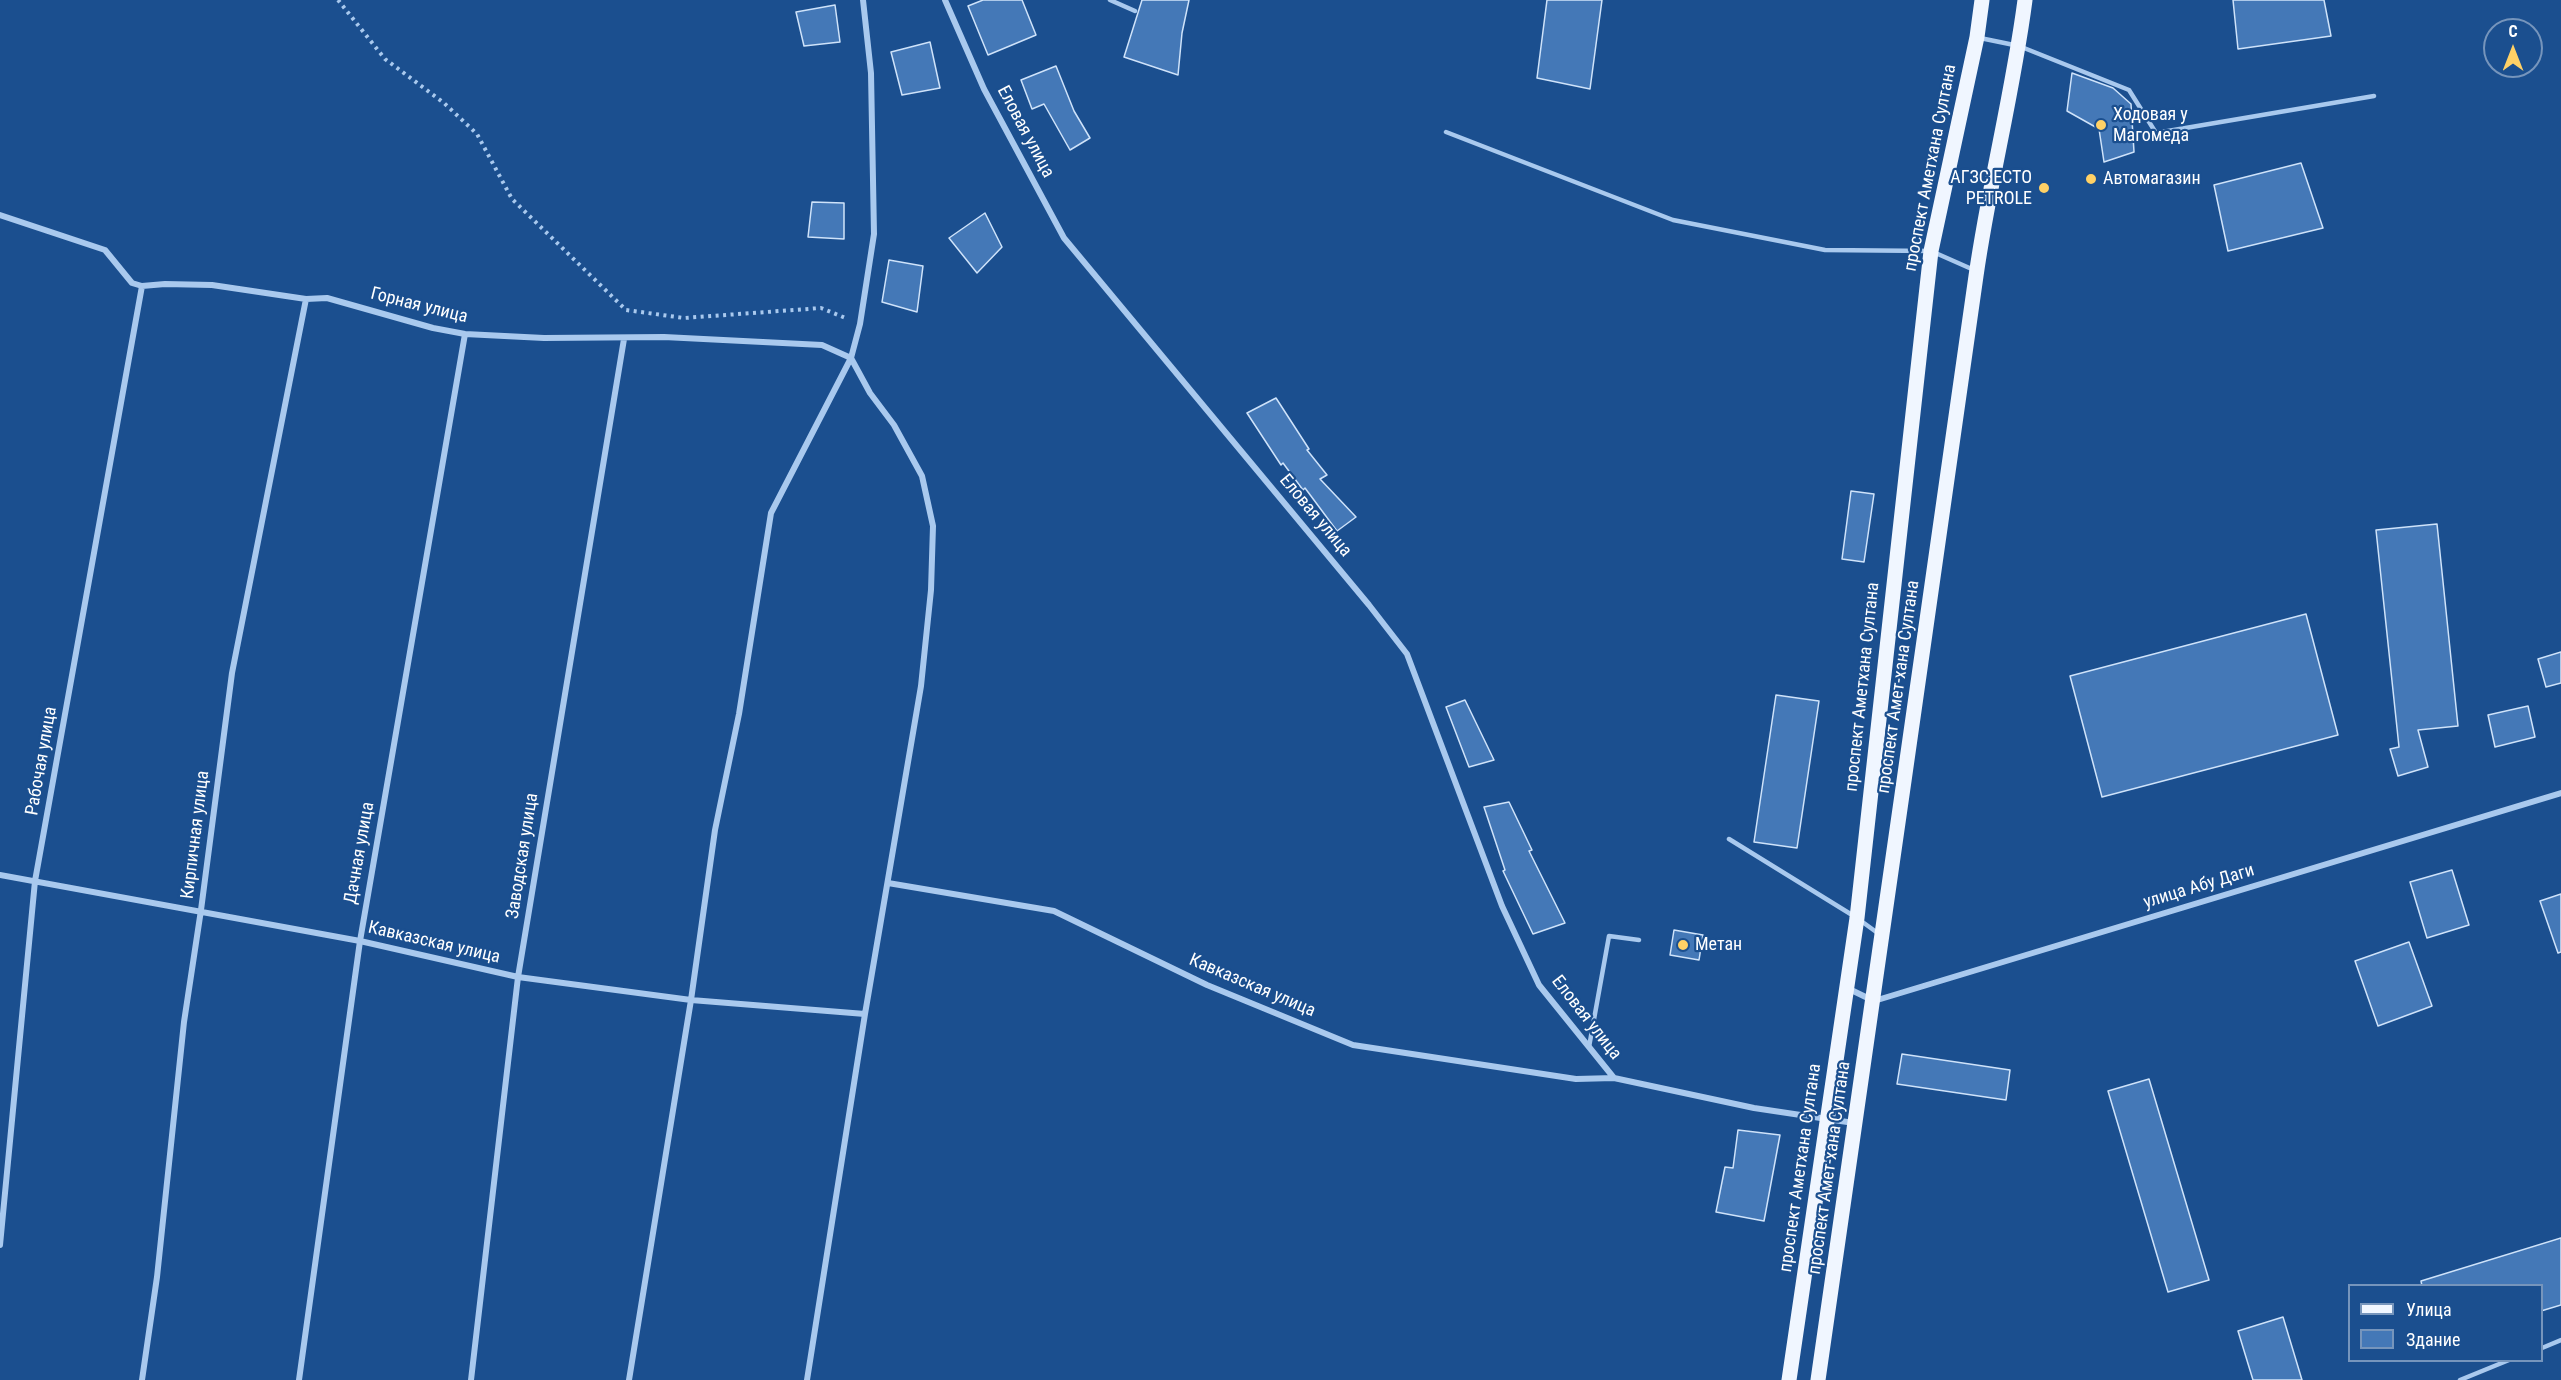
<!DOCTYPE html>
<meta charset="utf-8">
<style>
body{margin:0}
#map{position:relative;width:2561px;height:1380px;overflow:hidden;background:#1b4f8f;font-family:"Roboto Condensed",sans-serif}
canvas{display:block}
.legend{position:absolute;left:2348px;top:1284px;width:195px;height:78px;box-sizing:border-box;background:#1b4f8f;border:2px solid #7695bc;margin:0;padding:8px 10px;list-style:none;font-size:18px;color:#fff}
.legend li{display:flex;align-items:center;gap:12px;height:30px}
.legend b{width:30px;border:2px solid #7695bc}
.north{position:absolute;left:2483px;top:18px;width:60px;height:60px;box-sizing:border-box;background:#1b4f8f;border:2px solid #7695bc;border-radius:50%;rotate:0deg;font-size:16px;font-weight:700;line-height:24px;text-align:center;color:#fff}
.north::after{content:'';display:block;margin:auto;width:21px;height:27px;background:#ffd166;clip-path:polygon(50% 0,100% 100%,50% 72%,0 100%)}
</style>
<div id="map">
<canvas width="2561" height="1380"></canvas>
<ul class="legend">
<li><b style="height:8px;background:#f0f6ff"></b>Улица</li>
<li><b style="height:16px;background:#4478b7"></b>Здание</li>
</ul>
<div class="north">С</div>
</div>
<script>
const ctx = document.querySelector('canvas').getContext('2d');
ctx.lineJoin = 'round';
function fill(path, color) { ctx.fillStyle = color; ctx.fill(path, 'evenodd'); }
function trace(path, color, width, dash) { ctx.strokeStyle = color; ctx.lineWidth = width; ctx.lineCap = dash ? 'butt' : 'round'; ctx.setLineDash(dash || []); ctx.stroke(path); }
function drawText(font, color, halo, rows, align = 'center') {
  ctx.font = font + ' "Roboto Condensed",sans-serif'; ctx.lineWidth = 4.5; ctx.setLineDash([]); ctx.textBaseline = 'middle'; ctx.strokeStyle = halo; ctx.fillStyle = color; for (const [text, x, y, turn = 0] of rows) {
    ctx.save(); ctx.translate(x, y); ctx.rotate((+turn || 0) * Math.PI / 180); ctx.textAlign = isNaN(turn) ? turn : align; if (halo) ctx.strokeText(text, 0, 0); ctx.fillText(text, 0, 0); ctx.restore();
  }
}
const building = new Path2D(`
 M983,0h39l14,35 -48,20 -20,-49z
 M1142,0h47l-7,33 -4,42 -54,-18z
 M1547,0h55l-12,89 -53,-11z
 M2233,0h91l7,36 -93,13z
 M835,5l5,37 -36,4 -8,-34z
 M930,42l10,46 -38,7 -11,-43z
 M1056,66l18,45 16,27 -20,12 -26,-46 -12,5 -11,-29z
 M2072,73l41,15 18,16 3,48 -30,10 -5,-33 -32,-18z
 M2301,163l22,65 -95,23 -14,-66z
 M812,202l32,1v36l-36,-2z
 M985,213l17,34 -25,26 -28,-35z
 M889,260l34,6 -6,46 -35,-10z
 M1276,398l33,51 -2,1 20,25 -7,4 36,38 -19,14 -32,-43 -2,2 -20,-27 -2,2 -34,-52z
 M1851,491l23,3 -10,68 -22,-3z
 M2437,524l21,202 -40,4 10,37 -30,9 -8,-27 9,-2 -23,-217z
 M2306,614l32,121 -236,62 -32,-121z
 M2561,652v31l-15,4 -8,-28z
 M1776,695l43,6 -22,147 -43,-6z
 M1465,700l29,60 -25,7 -23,-60z
 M2528,706l7,31 -40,10 -7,-32z
 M1509,802l23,48 -3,1 36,72 -32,11 -30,-63 2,-1 -21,-63z
 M2452,870l17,55 -42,13 -17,-56z
 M2561,894v58l-3,1 -18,-52z
 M1674,930l29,5 -4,25 -29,-5z
 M2409,942l23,64 -54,20 -23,-65z
 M1902,1054l108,16 -4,30 -109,-16z
 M2149,1079l60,201 -41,12 -60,-201z
 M1738,1130l42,5 -16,86 -48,-9 9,-45 8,1z
 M2561,1238v67l-20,6v-25h-119l-1,-5z
 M2283,1317l19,63h-49l-15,-49z`);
const path = new Path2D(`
 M338,0l47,59 59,44 33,31 35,65 114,111 58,8 137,-10 27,11`);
const lane = new Path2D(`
 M1110,0l25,11
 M1980,38l39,8 110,44 27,43 218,-37
 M1446,132l227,88 152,30 106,1 43,19
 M1729,839l128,79 22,16
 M1589,1047l20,-111 30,4
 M2542,1348l19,-8
 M2460,1380l49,-20`);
const street = new Path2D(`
 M945,0l39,89 80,149 305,367 38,49 95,252 37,79 75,93
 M0,215l105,35 27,33 10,3 23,-2 47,1 94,14 21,-1 106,30 32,6 79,4 120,-1 158,8 29,13
 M0,875l360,66 158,36 173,23 174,14
 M888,883l166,28 153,74 146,60 223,34 38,-1 140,30 100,15
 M1847,988l27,13 687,-208
 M0,1245l35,-364 107,-595
 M142,1380l15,-103 27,-255 17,-112 31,-237 74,-374
 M299,1380l61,-439 105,-607
 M471,1380l47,-403 106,-638
 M629,1380l62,-380 24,-170 24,-116 32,-201 80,-155 9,-34 14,-90 -3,-161 -8,-73
 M807,1380l58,-366 56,-328 10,-96 2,-64 -11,-50 -28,-51 -24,-32 -19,-35`);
const primary = new Path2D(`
 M1789,1380l68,-462 74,-667 46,-214 5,-37
 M1818,1380c55,-368 104,-736 158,-1104 13,-92 37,-183 49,-276`);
const markers = [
 [2101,125,6,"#ffd166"],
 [2091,179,6,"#ffd166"],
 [2044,188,6,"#ffd166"],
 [1683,945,6,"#ffd166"]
];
const poiNames = [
 ["Ходовая у",2113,115],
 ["Магомеда",2113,136],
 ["АГЗС ECTO",2032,178,"right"],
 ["PETROLE",2032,199,"right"],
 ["Автомагазин",2103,179],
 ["Метан",1695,945]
];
const streetNames = [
 ["Еловая улица",1025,132,62],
 ["проспект Аметхана Султана",1931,168,-79],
 ["Горная улица",419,306,14],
 ["Еловая улица",1315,516,50],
 ["проспект Аметхана Султана",1863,687,-84],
 ["проспект Амет-хана Султана",1899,687,-82],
 ["Рабочая улица",42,761,-80],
 ["Кирпичная улица",196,835,-83],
 ["Дачная улица",360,853,-80],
 ["Заводская улица",523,856,-81],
 ["улица Абу Даги",2199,887,-17],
 ["Кавказская улица",434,943,13],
 ["Кавказская улица",1252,986,23],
 ["Еловая улица",1586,1018,52],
 ["проспект Аметхана Султана",1801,1168,-82],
 ["проспект Амет-хана Султана",1830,1168,-82]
];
fill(building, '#4478b7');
trace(building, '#cfe3fa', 1.5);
trace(path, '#a9c9ee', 4, [3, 4.5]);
trace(lane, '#a9c9ee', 4.5);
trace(street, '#a9c9ee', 6);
trace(primary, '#f0f6ff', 15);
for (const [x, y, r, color] of markers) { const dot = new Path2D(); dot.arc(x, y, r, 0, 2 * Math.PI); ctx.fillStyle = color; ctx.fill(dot); trace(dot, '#1b4f8f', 2); }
drawText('18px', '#fff', '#1b4f8f', poiNames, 'left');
drawText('18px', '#fff', '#1b4f8f', streetNames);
</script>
